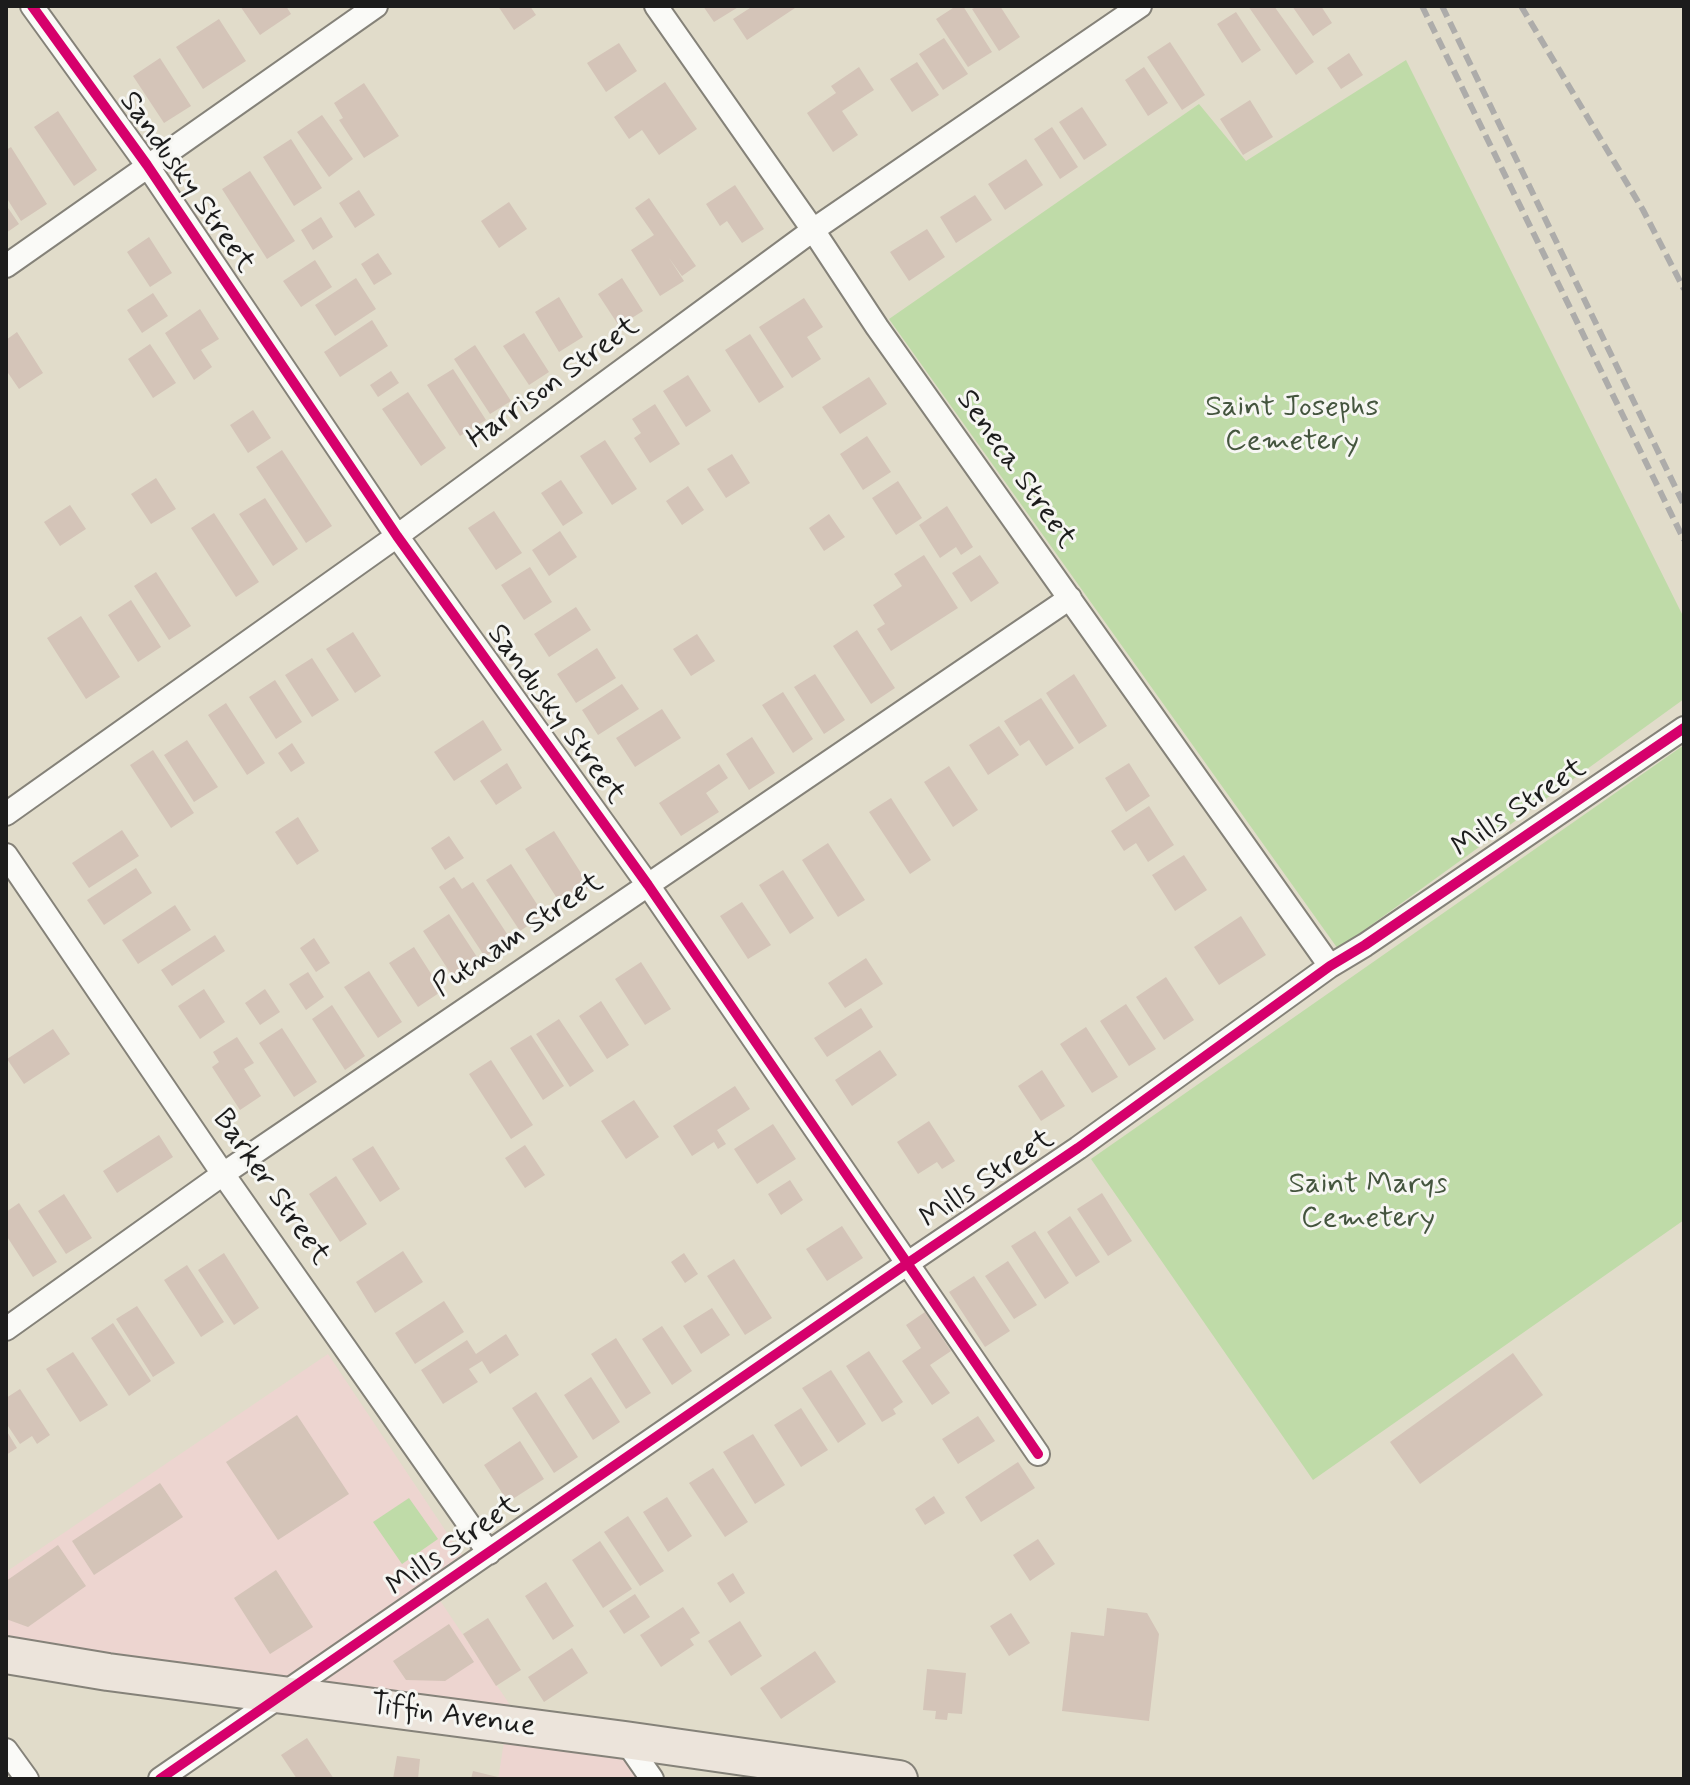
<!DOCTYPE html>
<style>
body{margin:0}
#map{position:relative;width:1690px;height:1785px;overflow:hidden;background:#e1dcca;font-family:Mynerve,sans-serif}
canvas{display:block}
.frame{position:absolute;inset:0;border:8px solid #1c1c1c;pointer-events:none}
</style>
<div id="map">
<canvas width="1690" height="1785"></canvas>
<div class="frame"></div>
</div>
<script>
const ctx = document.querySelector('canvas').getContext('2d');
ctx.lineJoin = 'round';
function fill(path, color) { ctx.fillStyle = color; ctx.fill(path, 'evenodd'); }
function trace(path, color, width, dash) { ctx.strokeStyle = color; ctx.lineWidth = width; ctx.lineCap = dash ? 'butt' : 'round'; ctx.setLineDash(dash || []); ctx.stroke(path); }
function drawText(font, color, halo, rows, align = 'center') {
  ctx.font = font + ' Mynerve,sans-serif'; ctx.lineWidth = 6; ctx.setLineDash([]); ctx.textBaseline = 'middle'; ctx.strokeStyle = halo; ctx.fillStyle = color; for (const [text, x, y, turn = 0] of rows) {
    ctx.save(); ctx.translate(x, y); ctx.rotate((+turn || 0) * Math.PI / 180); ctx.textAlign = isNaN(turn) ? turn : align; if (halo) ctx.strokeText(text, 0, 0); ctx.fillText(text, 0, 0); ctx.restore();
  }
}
const built = new Path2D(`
 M328,1354l145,218 -34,27 73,109 85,11 42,60h-141l7,-43 -499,-74v-90z`);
const green = new Path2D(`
 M1406,60l278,558v81l-346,250 -449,-630 310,-215 47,57z
 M1684,745v475l-371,260 -222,-321z
 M409,1498l29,41 -36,25 -29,-42z`);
const building = new Path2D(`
 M240,6h46l5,8 -31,21z
 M498,6h32l6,9 -22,15z
 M703,6h37l-26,16z
 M753,6h45l-51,34 -14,-21z
 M956,6h7l29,46 -24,15 -32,-48z
 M978,6h22l20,31 -21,14 -27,-42z
 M1248,6h26l40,56 -18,13z
 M1292,6h29l11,17 -19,13z
 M1236,12l25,38 -19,13 -25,-39z
 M219,19l27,42 -43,28 -27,-42z
 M944,38l24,36 -25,16 -24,-36z
 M1170,42l35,53 -23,15 -35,-53z
 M619,43l18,28 -31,21 -19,-29z
 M1349,53l14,22 -22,14 -14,-21z
 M160,58l31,48 -27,17 -31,-47z
 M917,62l22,33 -27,17 -22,-33z
 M859,67l15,23 -32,21 16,24 -25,17 -26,-39 29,-20 -5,-7z
 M1144,67l24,36 -20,13 -23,-36z
 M665,82l32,47 -38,26 -17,-25 -13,9 -15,-22z
 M364,83l35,53 -35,22 -25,-38 4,-2 -9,-15z
 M1250,100l23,37 -30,18 -23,-36z
 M1082,107l25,38 -23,15 -25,-38z
 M58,111l39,59 -23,16 -40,-59z
 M322,115l31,44 -24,18 -32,-45z
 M1052,127l26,40 -18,12 -26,-40z
 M291,139l31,49 -28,18 -31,-49z
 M11,147l36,57 -26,17 -15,-24v-47z
 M1026,159l17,26 -38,25 -17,-26z
 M250,171l45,70 -28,18 -45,-70z
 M735,185l29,44 -22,14 -15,-22 -7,5 -14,-22z
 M359,190l16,25 -20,13 -16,-25z
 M975,195l17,25 -36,23 -16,-26z
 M649,198l47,68 -14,10 -13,-18 15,23 -24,15 -29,-46 23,-15 -19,-27z
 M509,202l18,27 -28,19 -18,-27z
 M6,205l13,19 -13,9z
 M321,217l12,20 -20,13 -12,-20z
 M927,229l18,28 -36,24 -19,-29z
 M149,237l23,36 -22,14 -23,-35z
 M378,253l14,21 -18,11 -13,-21z
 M315,260l17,27 -31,20 -18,-26z
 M356,278l20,31 -41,27 -20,-31z
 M622,278l21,33 -24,15 -21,-32z
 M153,293l15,23 -26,17 -15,-23z
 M559,297l24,40 -24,15 -24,-40z
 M804,298l19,29 -16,10 14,22 -29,19 -33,-51z
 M200,309l19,30 -18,11 11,17 -18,13 -29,-47z
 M372,320l16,26 -48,31 -16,-25z
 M17,332l26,41 -24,16 -13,-19v-30z
 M524,333l25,39 -20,13 -26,-39z
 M750,334l34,53 -25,16 -34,-53z
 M150,344l26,39 -23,15 -25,-39z
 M475,345l36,56 -21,13 -36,-55z
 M453,369l33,51 -26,16 -33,-51z
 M391,371l8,12 -21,14 -8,-12z
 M688,375l23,36 -25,16 -23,-36z
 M869,377l18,27 -47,30 -18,-27z
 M408,392l38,56 -25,18 -39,-57z
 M655,404l25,40 -30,19 -16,-25 7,-5 -9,-14z
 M253,410l18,28 -23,15 -18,-28z
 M867,436l24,36 -28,18 -23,-36z
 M605,440l32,49 -25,16 -32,-49z
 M282,450l50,76 -26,17 -50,-76z
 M732,454l18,29 -24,15 -19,-29z
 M156,478l20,31 -25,15 -20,-30z
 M561,480l22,33 -20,13 -22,-33z
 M898,481l24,37 -26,17 -24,-37z
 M688,486l16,24 -22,15 -16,-24z
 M265,498l33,51 -25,17 -34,-52z
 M70,505l16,24 -26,17 -16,-24z
 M947,506l26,41 -12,8 -5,-8 -16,11 -21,-33z
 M494,511l28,42 -26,17 -28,-42z
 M214,513l45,69 -23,15 -45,-69z
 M829,514l16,23 -21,14 -15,-23z
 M560,531l17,26 -28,19 -17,-26z
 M924,555l34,53 -67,43 -14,-22 8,-5 -12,-19 29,-19 -8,-12z
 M980,555l19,28 -28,19 -19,-29z
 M530,567l22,35 -28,18 -23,-35z
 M156,572l35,54 -22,14 -35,-54z
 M131,600l30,47 -23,15 -30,-47z
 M576,607l15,23 -42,27 -15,-23z
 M81,616l39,61 -34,22 -39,-61z
 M857,630l38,58 -24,16 -38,-58z
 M353,632l28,44 -26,17 -29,-44z
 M697,634l18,27 -24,15 -18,-27z
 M597,648l19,30 -40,25 -19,-29z
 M312,658l27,42 -27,17 -27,-42z
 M815,674l30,46 -21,14 -30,-47z
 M1074,674l33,52 -28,18 -33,-51z
 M275,680l27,42 -26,17 -27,-42z
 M622,684l17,25 -41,26 -16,-25z
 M783,692l30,47 -20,14 -31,-48z
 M1041,698l33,50 -28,18 -17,-26 -9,6 -16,-25z
 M226,703l39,60 -18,12 -39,-60z
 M662,709l19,29 -46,29 -19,-29z
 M483,720l19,30 -48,31 -20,-29z
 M999,726l20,29 -31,20 -19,-30z
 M752,737l23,36 -26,17 -23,-36z
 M187,740l31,47 -24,15 -30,-47z
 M292,743l13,20 -14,9 -13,-19z
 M153,750l41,63 -23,15 -41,-63z
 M507,763l15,25 -26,17 -16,-24z
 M1129,763l21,33 -24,16 -21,-34z
 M719,764l9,14 -22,15 13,19 -38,24 -22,-33z
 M949,766l29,44 -25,17 -29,-45z
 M891,798l40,62 -21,14 -41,-62z
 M1149,806l25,39 -26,17 -12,-19 -12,8 -13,-20z
 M298,817l21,34 -22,14 -22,-33z
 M122,830l17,26 -50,32 -17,-25z
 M554,831l36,56 -28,19 -37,-57z
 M449,836l15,22 -19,12 -14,-22z
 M828,843l37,57 -27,17 -36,-57z
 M1184,855l23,35 -32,21 -23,-36z
 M511,864l33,51 -24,16 -34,-51z
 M136,868l16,25 -48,32 -17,-25z
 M783,870l31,48 -24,16 -31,-49z
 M454,877l8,12 11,-7 38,58 -26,17 -46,-70z
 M742,902l29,43 -23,14 -28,-43z
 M175,905l16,25 -53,34 -16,-24z
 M449,914l30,46 -26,17 -30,-46z
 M1241,916l25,39 -47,30 -25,-38z
 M215,935l10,16 -53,35 -11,-16z
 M314,938l16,25 -14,9 -16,-24z
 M414,947l28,44 -24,16 -29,-44z
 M866,958l17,26 -38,24 -17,-25z
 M641,962l30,47 -26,16 -30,-46z
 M369,971l33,51 -24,16 -34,-51z
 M308,972l16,25 -18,13 -17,-26z
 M1166,977l28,43 -30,20 -28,-43z
 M204,989l21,33 -25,17 -22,-33z
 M265,989l15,23 -20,13 -15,-22z
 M601,1001l28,44 -22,14 -28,-43z
 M1126,1004l30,45 -27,17 -29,-45z
 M332,1005l33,51 -20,14 -33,-51z
 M861,1008l12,19 -46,30 -13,-19z
 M559,1019l35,52 -24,16 -34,-53z
 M1086,1027l32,50 -26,16 -32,-49z
 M282,1028l35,54 -23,15 -35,-54z
 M53,1029l17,25 -46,30 -17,-25z
 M531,1035l33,51 -21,14 -33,-52z
 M237,1037l17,26 -10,6 17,27 -21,14 -28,-43 7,-5 -6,-10z
 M880,1050l17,25 -45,31 -17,-26z
 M491,1060l42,65 -22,14 -42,-65z
 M1042,1070l23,36 -24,15 -23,-35z
 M735,1086l15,23 -33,21 9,14 -8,5 -4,-7 -22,14 -19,-30z
 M634,1100l25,37 -33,22 -25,-38z
 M929,1121l26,40 -13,8 -5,-7 -19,12 -21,-32z
 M773,1124l23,35 -39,25 -23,-35z
 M159,1135l14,22 -56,36 -14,-22z
 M525,1145l20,30 -20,13 -20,-30z
 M373,1146l27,43 -20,13 -28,-43z
 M336,1176l31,48 -27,18 -31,-48z
 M790,1180l13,20 -22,15 -13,-21z
 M1102,1193l30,48 -24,15 -31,-47z
 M64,1194l28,44 -26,16 -28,-43z
 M19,1203l38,59 -24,15 -27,-42v-23z
 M1070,1216l30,46 -24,15 -29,-45z
 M842,1226l21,32 -36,23 -21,-32z
 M1035,1231l34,52 -24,16 -34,-53z
 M403,1251l20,31 -48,31 -19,-31z
 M224,1253l35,55 -25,17 -36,-55z
 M684,1253l14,21 -13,9 -14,-21z
 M734,1259l38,59 -27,17 -38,-59z
 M1008,1261l29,44 -23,14 -29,-43z
 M187,1265l37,57 -23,15 -37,-57z
 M974,1276l36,55 -25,16 -36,-55z
 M444,1301l20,31 -49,32 -20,-31z
 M137,1306l38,57 -22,14 -37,-58z
 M712,1308l18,27 -29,19 -18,-28z
 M925,1312l26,39 -21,14 20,28 -18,12 -30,-44 19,-13 -15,-23z
 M113,1323l38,58 -22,15 -38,-58z
 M662,1326l30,45 -20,14 -30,-46z
 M506,1334l13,21 -29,19 -8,-13 -13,8 9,13 -35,22 -22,-34 46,-30 9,14z
 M616,1338l35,55 -25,16 -35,-55z
 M869,1351l34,51 -10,7 3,5 -14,8 -36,-56z
 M73,1352l35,53 -28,17 -34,-53z
 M1513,1353l30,42 -123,89 -30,-42z
 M831,1370l35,54 -28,19 -36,-55z
 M591,1377l29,45 -27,18 -29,-45z
 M20,1389l30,46 -13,9 -5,-8 -12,8 -14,-21v-25z
 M536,1392l42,65 -24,16 -42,-65z
 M801,1408l27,42 -27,17 -27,-42z
 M297,1415l52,79 -71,46 -52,-78z
 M978,1416l17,25 -37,23 -16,-25z
 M6,1430l11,18 -11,7z
 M753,1434l32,51 -30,19 -32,-52z
 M520,1441l24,38 -36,23 -24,-37z
 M1018,1462l17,26 -54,34 -16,-25z
 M713,1468l35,54 -23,15 -36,-54z
 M160,1483l23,34 -89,58 -22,-34z
 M934,1496l11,17 -20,12 -10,-16z
 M667,1497l25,39 -24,16 -25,-40z
 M628,1516l36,55 -24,15 -36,-54z
 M1038,1539l17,25 -25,17 -17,-26z
 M600,1541l32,48 -29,19 -31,-48z
 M58,1545l28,41 -58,41 -22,-8v-38z
 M276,1570l37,57 -43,27 -36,-56z
 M733,1573l12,20 -15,10 -13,-20z
 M546,1582l28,44 -21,14 -28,-44z
 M635,1594l15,23 -26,17 -15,-23z
 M683,1607l17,26 -10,6 4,6 -33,22 -21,-32z
 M1107,1608l40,5 12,21 -10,87 -87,-10 9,-79 33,4z
 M1011,1613l19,30 -21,13 -19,-30z
 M488,1618l33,52 -25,16 -33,-52z
 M740,1621l22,35 -31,20 -23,-35z
 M449,1624l25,38 -29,19 -39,-1 -13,-19z
 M572,1648l16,25 -44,29 -16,-25z
 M815,1651l21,31 -55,37 -21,-31z
 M927,1669l39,4 -4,41 -14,-1 -1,7 -12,-1 1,-8 -13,-1z
 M307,1738l27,41h-37l-16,-24z
 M397,1756l23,3 -2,20h-25z
 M473,1771l29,7v1h-31z`);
const minor = new Path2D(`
 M32,6l115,159 250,371 251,349 390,569
 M656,6l157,224 64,97 453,639
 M6,266l370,-260
 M6,814l391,-278 416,-306 327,-224
 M6,855l217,319 266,379
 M6,1329l217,-155 847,-576
 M625,1740l27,39
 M6,1750l21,29
 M160,1779l748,-516 170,-115 252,-182 35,-21 319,-217`);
const primary = new Path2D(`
 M6,1655l102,17 517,68 274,39`);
const rail = new Path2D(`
 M1422,6l262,534
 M1442,6l242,499
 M1521,6l122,204 41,79`);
const cycleway = new Path2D(`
 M32,6l115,159 250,371 251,349 390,569
 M160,1779l748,-516 170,-115 252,-182 35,-21 319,-217`);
const streetNames = [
 ["Sandusky Street",186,183,55],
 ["Harrison Street",554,384,-36],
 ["Seneca Street",1015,470,55],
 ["Sandusky Street",555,715,54],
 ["Mills Street",1520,809,-34],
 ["Putnam Street",519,936,-34],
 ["Mills Street",988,1180,-34],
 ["Barker Street",270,1188,55],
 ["Mills Street",454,1547,-35],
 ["Tiffin Avenue",453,1717,8]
];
const parkNames = [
 ["Saint Josephs",1292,409],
 ["Cemetery",1292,443],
 ["Saint Marys",1368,1186],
 ["Cemetery",1368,1220]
];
fill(built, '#edd5d0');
fill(green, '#bfdba8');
fill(building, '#d4c4b8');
trace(minor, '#858279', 26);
trace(primary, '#858279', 40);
trace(minor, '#fafaf7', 22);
trace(primary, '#ece4db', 36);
trace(rail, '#adacaa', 6, [12, 6]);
trace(cycleway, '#d6006c', 10);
drawText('30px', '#1c1c1c', '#f6f6f2', streetNames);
drawText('30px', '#44553e', '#f6f6f2', parkNames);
</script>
